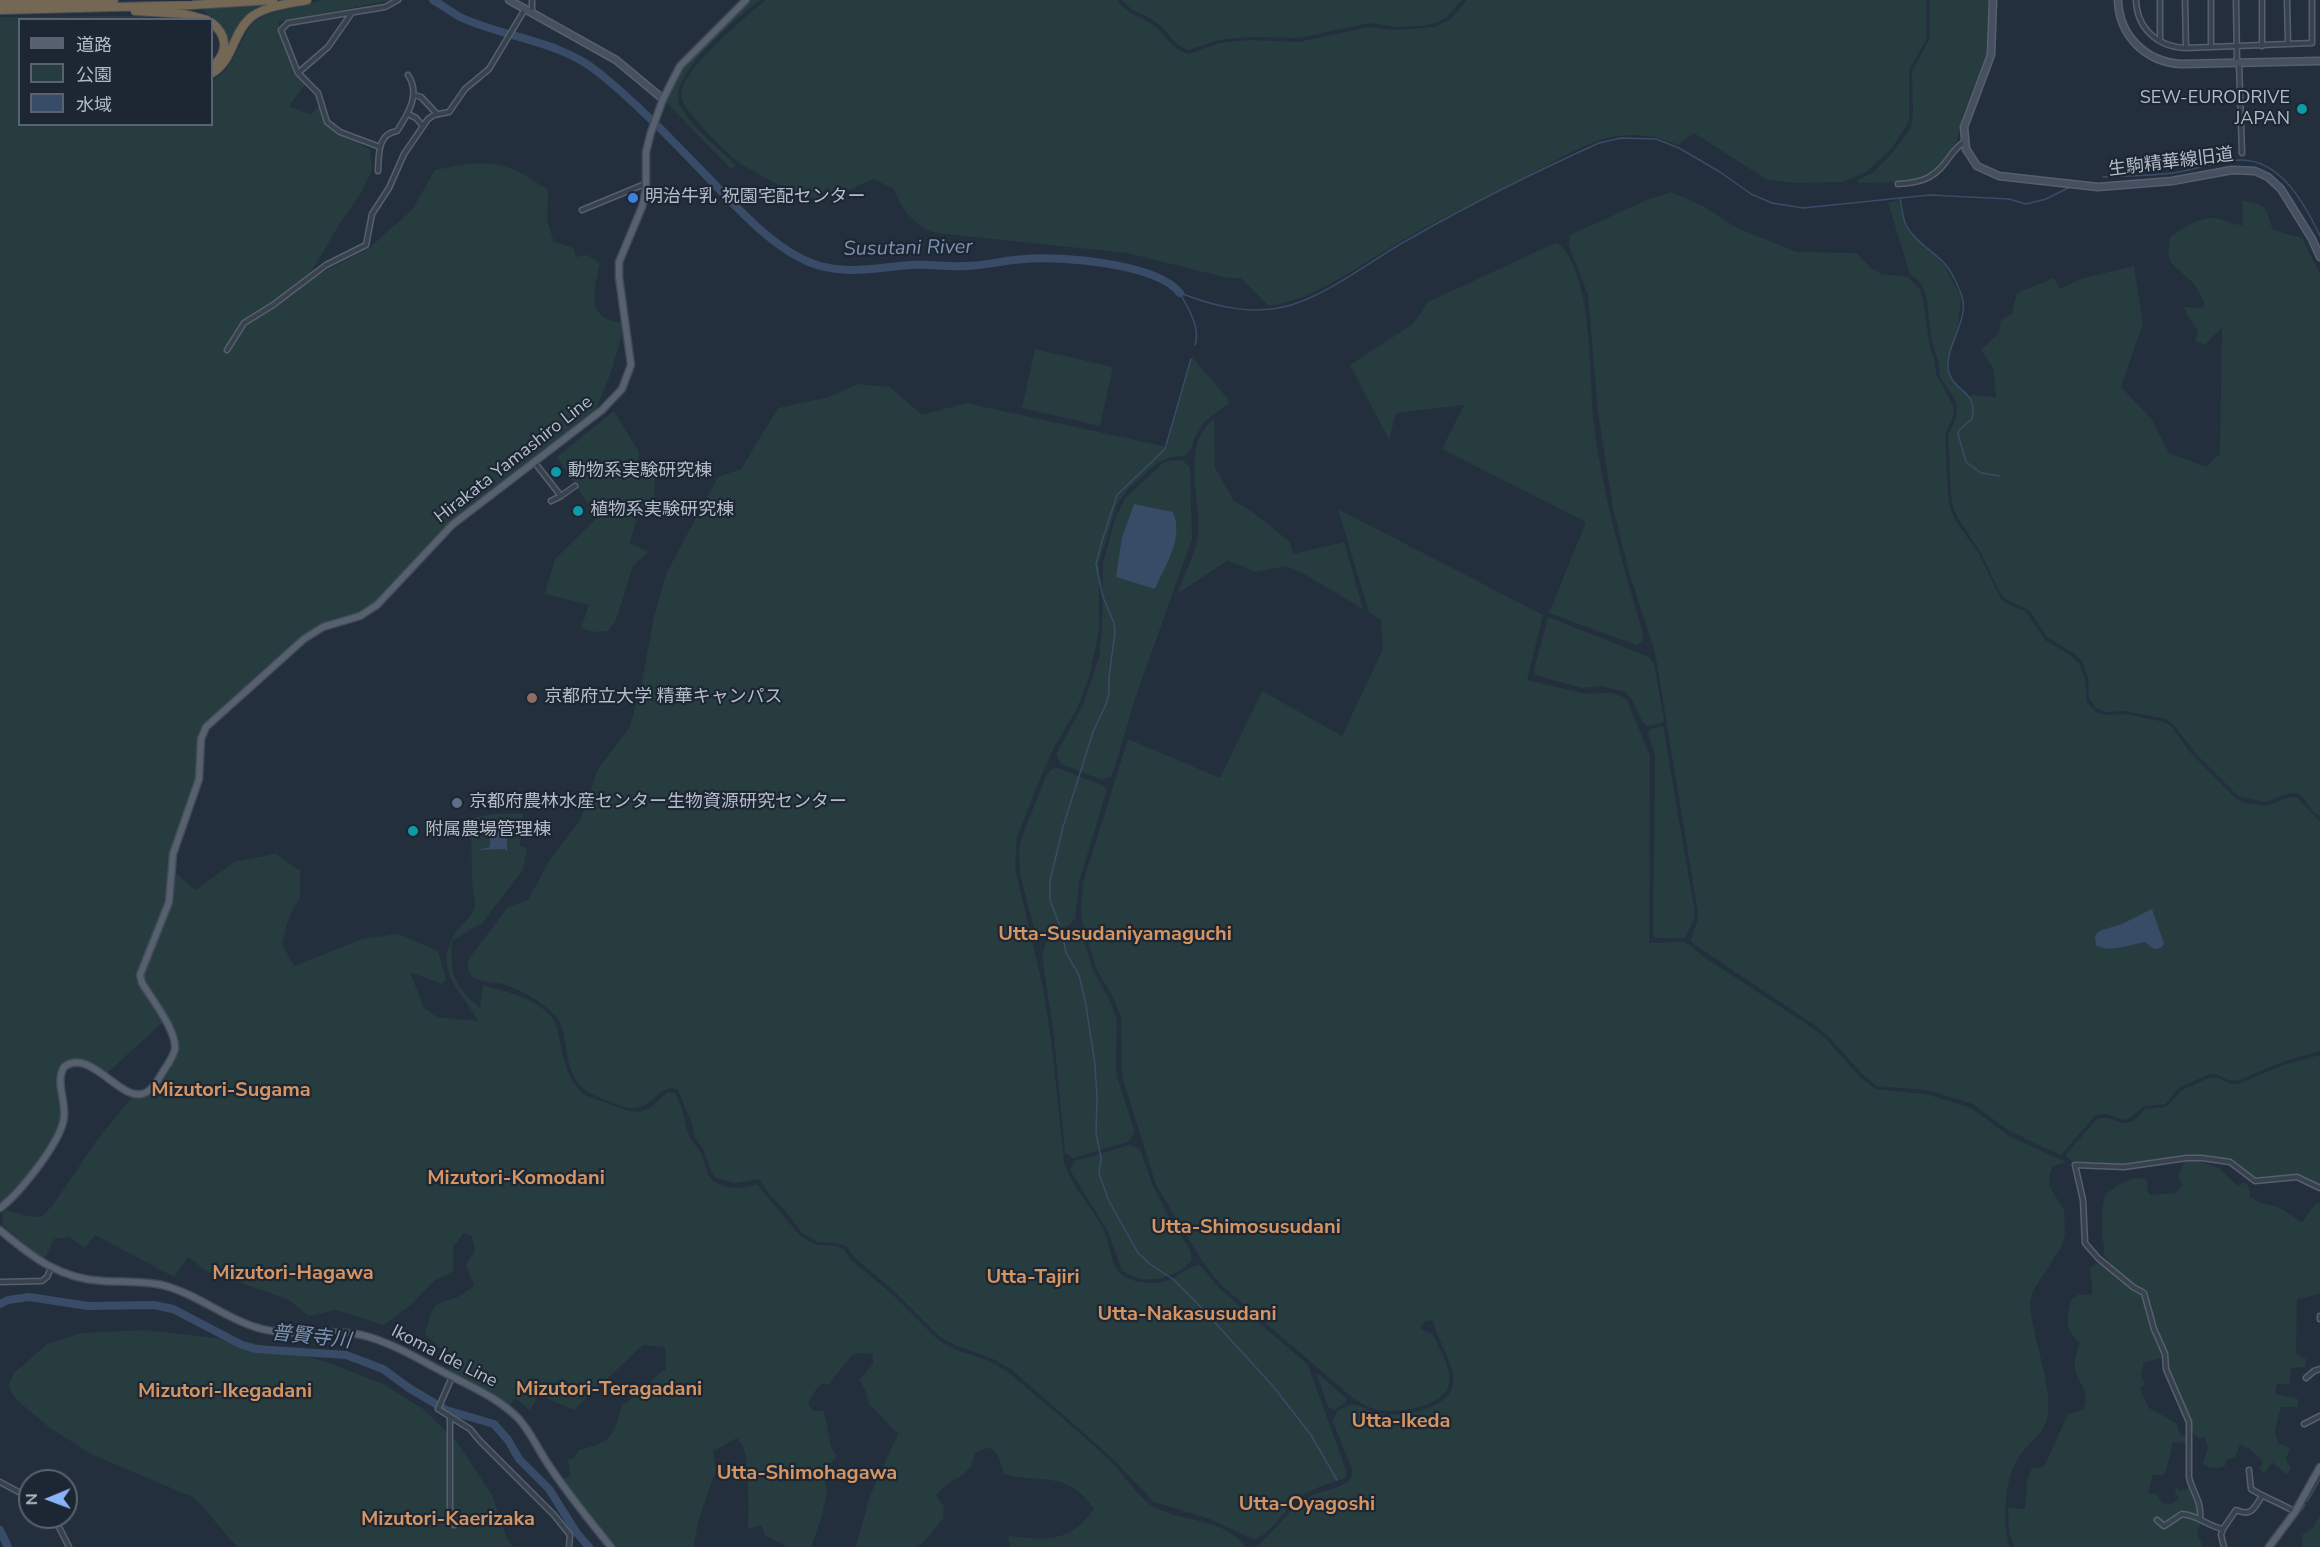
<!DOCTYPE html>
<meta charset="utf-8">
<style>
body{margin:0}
#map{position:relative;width:2320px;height:1547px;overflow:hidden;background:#242f3e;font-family:"Nunito Sans","Noto Sans JP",sans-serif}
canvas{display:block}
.legend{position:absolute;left:18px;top:18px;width:195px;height:108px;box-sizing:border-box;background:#1d2633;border:2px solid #59626f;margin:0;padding:8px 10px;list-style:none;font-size:18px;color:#b4bcc9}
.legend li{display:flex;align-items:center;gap:12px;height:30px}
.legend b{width:30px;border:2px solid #59626f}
.north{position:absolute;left:18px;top:1469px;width:60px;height:60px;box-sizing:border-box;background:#1d2633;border:2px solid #59626f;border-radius:50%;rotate:269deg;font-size:16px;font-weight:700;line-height:24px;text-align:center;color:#b4bcc9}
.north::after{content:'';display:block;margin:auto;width:21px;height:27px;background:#8ab4f8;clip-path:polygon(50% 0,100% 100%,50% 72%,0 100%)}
</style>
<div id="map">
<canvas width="2320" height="1547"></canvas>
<ul class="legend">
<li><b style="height:8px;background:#56606e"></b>道路</li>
<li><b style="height:16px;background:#263c3f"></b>公園</li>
<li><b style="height:16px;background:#394c67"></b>水域</li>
</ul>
<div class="north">N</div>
</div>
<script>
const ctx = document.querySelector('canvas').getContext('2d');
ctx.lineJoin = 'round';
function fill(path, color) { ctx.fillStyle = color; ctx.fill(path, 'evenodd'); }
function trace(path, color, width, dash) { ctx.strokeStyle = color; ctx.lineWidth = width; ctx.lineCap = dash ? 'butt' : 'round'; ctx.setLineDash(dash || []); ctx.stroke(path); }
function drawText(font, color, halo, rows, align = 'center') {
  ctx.font = font + ' "Nunito Sans","Noto Sans JP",sans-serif'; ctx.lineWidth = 4.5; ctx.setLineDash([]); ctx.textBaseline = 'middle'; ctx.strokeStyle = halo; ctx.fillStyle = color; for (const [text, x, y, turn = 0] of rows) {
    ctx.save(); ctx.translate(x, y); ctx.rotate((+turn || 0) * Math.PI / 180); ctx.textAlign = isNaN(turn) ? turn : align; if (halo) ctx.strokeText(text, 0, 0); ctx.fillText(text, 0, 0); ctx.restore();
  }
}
const green = new Path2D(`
 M323,0h70l-115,22 12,40 20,16 -21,28 22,9 8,-9 7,17 44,27 2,20 -11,23 -21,30 -34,58 62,-32 44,-39 23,-40c53,-11 68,-11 113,20l-1,31 7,21 20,6 2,9 11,-2 13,8c-5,26 -17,54 21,60l1,11 -12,41 -16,39 -42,40 -63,41 -66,57 -48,50 -21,13 -26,8 -26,13 -99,90c-10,18 -4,39 -8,58l-24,67 -5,50 -29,74 1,7 24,41 -56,51c-12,-8 -33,-24 -45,-8 -10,13 2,36 0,50 -2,26 -40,73 -61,87v-1186l148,-1 1,3 -129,1v104h192v-42l15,-13 25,-46 16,-9z
 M750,0h10c-21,17 -94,75 -80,105 9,20 39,44 56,60l-5,4 -63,-65 -2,-5 17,-31 8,-10z
 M766,0h351c10,15 26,17 39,27 11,10 18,24 33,27l30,-11 29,-3 51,2 70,-15 28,3 39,-3 15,-8 16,-19h459v40l-17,30v51l-17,27 -26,24 -23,10 -49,1 -28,-4 -72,-46 -16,12c-24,-10 -45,-13 -71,-7 -22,5 -57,26 -78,37 -46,24 -94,45 -138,72 -39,23 -76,52 -122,59l-28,-28h-13l-101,-25 -191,-20c-21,-7 -35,-23 -42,-44l-21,-10c-17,7 -37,20 -56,20 -12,0 -62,-26 -74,-34 -13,-7 -54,-50 -60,-63 -2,-4 -2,-8 -1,-13 8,-26 62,-71 84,-89z
 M1122,0h340l-16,18 -11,5 -13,3 -25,1 -28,-4 -70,15 -51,-1 -30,3 -29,10c-14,-3 -20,-18 -32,-27 -11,-9 -26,-11 -35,-23z
 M1930,0h59l-2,54 -25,63 -5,24 -17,25 -15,11 -15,5 -53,1 1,-3 16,-8 20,-21 17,-24 2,-13 -1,-43 18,-33z
 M262,5l-17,11 -16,30c-3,-17 -11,-25 -25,-35l2,-5z
 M1671,192l32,14 34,22 60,24 60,1 14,15 10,6 27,3 11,11 4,11 7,49 5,14 1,12 18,33 -1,10 -8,17 3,59 2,15 5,12 24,34 22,45 7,5 17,7 20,29 25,15 9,8 6,16 2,23 9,10 9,3 20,-1 40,8 7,5 17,24 47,48 6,3 25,4 22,-9h7l24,24v230l-38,11 -45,19 -9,-1 -12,-6h-6l-30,13 -15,17 -21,2 -17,14c-13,0 -19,-11 -33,-3l-33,38 -52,-24 -36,-27 -46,-14 -50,-4 -15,-12 -34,-38 -15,-12 -118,-79 -4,-5 7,-20v-7l-43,-261 -26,-80 -16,-64 -15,-96 -10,-117 -19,-49 1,-11 79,-36z
 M1899,200l6,25 39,40 17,32 -3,28 -10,33 -1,9 5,14 17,16 3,-2 24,2 -3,-29 -12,-18 18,-17 2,-13 11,-6 5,-21 37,-15 6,11 20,-10 54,-13 9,57 -22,64 31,33 17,33 37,14 14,-13 2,-127 -17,18 -10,-4 3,-9 -15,-25 20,1 2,-4c-4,-8 -8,-18 -15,-24 -18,-17 -25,-15 -20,-43 12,-8 28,-20 44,-19 10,1 18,7 29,7l-1,-24c25,2 23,6 31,29l29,8 18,36v543l-8,-6 -8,-13 -7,-5 -9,1 -23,8 -27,-6 -42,-42 -22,-29 -8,-6 -40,-8 -20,1 -9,-3 -8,-11 -1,-20 -6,-17 -10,-9 -25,-15 -17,-26 -24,-12 -7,-8 -18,-38 -23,-35 -5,-11 -2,-14 -3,-58 8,-17 1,-12 -4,-10 -13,-19 -2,-16 -7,-24 -5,-43 -6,-12 -10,-8 -22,-71z
 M1555,243c15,3 25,40 28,54 9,45 6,91 12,137 10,68 28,133 48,199l-1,8 -6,4 -87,-32 37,-91 -144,-73 22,-44 -68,8 -7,27 -39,-75 63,-41 15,-22z
 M1035,349l78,18 -13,59 -78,-18z
 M1192,357l35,41 2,5 -24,18 -10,16 -4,12 -5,6 -18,3 -11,5 -30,27 -10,15 -18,58v67l-10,48 -13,33 -21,34 -17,39 -21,53 -2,31 28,120 8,50 13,123c7,27 30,47 41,72 5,12 5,29 14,39 8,9 24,11 35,11 21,0 29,-16 46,-18l19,23 89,77 38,105v6l-3,3c-16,5 -31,9 -45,19 -14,11 -28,39 -45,41l-43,-20 -56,-17 -43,-45 -100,-88 -20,-11 -36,-13 -15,-8 -47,-47 -39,-33 -8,-11 -9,-3 -19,-1 -16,-9 -18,-24 -15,-15 -10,-15 -23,4 -20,-5 -4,-5 -10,-26 -7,-9 -4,-17 -13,-31c-17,-8 -25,16 -41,18 -12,2 -38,-11 -50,-16 -28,-23 -16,-59 -32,-77 -12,-12 -33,-25 -49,-30 -10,-3 -21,-2 -32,-7 -7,-7 -9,-13 -3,-22l37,-49 20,-7 21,-39 31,-41 18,-51 32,-42 12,-45 11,-61 13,-47 52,-97 23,-8 37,-61 51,-11 29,-13 32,3 32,28 44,-12 201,44z
 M614,411l25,41 -2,22 18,1 -1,35 -14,-3 -10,36 18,9 -15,14 -17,54 -8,11 -14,1 -13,-4 8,-23 -44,-11 10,-35 42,-41 -40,-61z
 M1214,419l1,49 19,33 20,12 36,29 3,12 51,-12 19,67 -62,-37 -15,-6 -31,6 -27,-12 -51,34c7,-19 19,-41 21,-61 3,-36 -18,-88 16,-114z
 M1182,460l8,7 2,72 -56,157 -24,80 -10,4 -41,-16 -5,-10 27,-49 16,-47 3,-28 1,-67 12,-44 11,-22 36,-33 6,-3z
 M1338,509l205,106 -16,65c18,4 36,9 55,13 15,3 29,-6 45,7l23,56 -1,187 34,-1 7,3 11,10 110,72 14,11 35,39 15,12 51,5 45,14 40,29 55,25 -13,4 -3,8 -1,12 15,24 1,25 -4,12 -28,44 -3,14c2,32 22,79 18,109 -3,22 -20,28 -30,44 -14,22 -16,66 -8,89h-755c21,-14 32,-38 54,-50 13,-8 33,-7 42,-19l1,-9 -19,-47 4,-11 15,-7c10,1 17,8 26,9 24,5 82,-4 75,-39 -4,-18 -15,-34 -20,-52l-2,-2 -6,1 -4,5v3l12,6c6,13 19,34 16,49 -5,23 -51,30 -71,26 -9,-2 -17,-7 -25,-12l-132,-113 -19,-24 -46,-76 -34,-109 -1,-58 -7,-19 -18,-31 -13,-43 -2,-15 2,-27 45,-144 92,39 42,-87 80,45 41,-87 -2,-29 -12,-8z
 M1548,617l101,40 5,7 10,56 -2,3 -14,3 -5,-3 -11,-23 -7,-8 -24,-6 -19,2 -47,-13 -1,-5z
 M1663,726l32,187 -1,6 -9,19h-30l-2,-4 2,-179 -7,-22 3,-4z
 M1058,768l44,17 5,4 -28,93 -4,37 -6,6 -27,14 -6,-3 -16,-62 -1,-22 2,-13 26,-65 5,-5z
 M494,814h29l-3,32 7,2 -4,22 -41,53 -30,18c-2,35 2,44 28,67l3,-22c22,4 57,14 70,33 4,6 6,16 7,23 4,19 8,40 25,53l40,15 14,2 11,-4 18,-16 7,1c9,15 9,31 15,45 4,7 11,12 13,20 2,6 3,12 6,18 10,15 34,13 48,8l43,52 17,9 19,1 8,3 7,11 40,33 47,47 16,9 35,12 19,11c34,29 69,57 101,88 14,13 29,38 45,47 29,16 69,10 92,40h-236l-2,-11c40,4 59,8 86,-27 -25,-39 -52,-25 -90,-35l-6,-19 -8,-8 -15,6 -4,14 -10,9 -14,8 -11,11 8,12 -1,12c-10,9 -15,23 -27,28h-60l14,-51 28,-62 -29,-30 -3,-12 -7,-12 14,-16v-10l-12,-1 -9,2 -23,29h-7l-7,7 -7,12 4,8h12l7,36 6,9 -14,15 4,19 -5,26 -11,31h-24l-22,-12 -3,-10 -14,4c1,-15 1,-70 -5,-83 -2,-3 -4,-5 -6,-8l-24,13 3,19 -18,52 -4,25h-79l-52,-67 7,-5 -2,-16 6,-1 5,-8c34,-8 34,-14 43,-45 16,-8 28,-26 44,-36l-1,-22 -22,-2 -69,65 -35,-15 -9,15 -15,-12 -6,8 -12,-9 -49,-26 5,-12 -28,-25 6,-22 6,-8 21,-7 16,-11 -8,-21 9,-15 -3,-14 -8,-3 -11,14 1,24 -19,9 -22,23 -29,22 -48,-15 -27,6 -20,-16 -84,-30 -17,-13 -14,20 -79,-42 -10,13 -16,-11 -15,2 -8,17 -6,2 -38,-34 1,-15 25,7 13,1 12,-12 44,-65 35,-43c15,3 21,-5 30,-17 36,-48 -2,-60 -19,-102l29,-76 3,-30 20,18 41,-29 40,-7 24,17v26l-11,20 -7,27 12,22 68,-27 36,-5 40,17 8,28 -4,5 -32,-12 14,36 13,9 41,4c-15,-29 -44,-48 -25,-84 5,-11 18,-18 22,-30l-3,-25 -1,-64z
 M1072,929h5l4,3 12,38 17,31 7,18 -1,46 1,12 18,55 -7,10 -55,16 -8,-5 -11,-116 -12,-81 4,-14z
 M2320,1055v131l-23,-11 -41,5 -25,-20 -14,-2 -30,-2 -63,9 -49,-2 -10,-7 31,-36c14,-8 21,7 34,2 7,-2 10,-9 15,-13l21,-2 16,-17 29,-13 8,1 11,6h8l45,-19z
 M1130,1145l10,4 13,37 14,28 23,36 2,10 -2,3c-18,16 -46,24 -68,7l-15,-40 -37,-60 4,-9z
 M2195,1160l24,8 19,18 6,-4 5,5 1,10c9,6 17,7 27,10 9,3 16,11 25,15l14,-19 4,1v90l-23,5 -1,54 10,6 -1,8 -14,1 -1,16h-13l-2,10 23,5v8h-17l-6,23 3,13 12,5 -4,11 5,10 -5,5 -14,-12 -8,11 -5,-5 4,-6 -12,-12 -11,-6 -5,14 -9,2 -1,6c-7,3 -16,3 -22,-2l5,-16 -3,-11 -6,1 -11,-9c-3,-21 -16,-49 -24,-71l-20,4 -3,14 4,8 -5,5 9,19 27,15 4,12 9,2v6l-16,-1 -7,30 -2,3h-11l-5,18 9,1 5,9 9,1 8,-6 -4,-5 1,-7 3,5 14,-4 3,1c5,13 8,32 1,45l6,14h-189l-5,-14 -1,-25 17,1 2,-29 5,-12 12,-1 24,-53 15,-4c9,-21 -6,-25 -8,-43 -1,-8 3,-18 4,-25 -14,-12 -13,-25 -8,-42l7,-5 14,-1c2,-10 -3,-17 -2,-26l7,-5 8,1 4,-4 -6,-5c3,-7 0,-12 -1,-20 -1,-13 0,-27 3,-40 12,-9 27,-22 42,-15v10l3,5 26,-2 7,-8 -5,-7 6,-16z
 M145,1330l105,12 74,19 59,23 40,25 34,33 35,53 15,43 6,9h-276l-42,-49 -102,-43 -43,-27 -33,-28 -6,-8 -2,-8 5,-11 33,-29 35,-11z
 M1316,1372l30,26v4l-12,8 -6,-3z
 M2320,1515v32h-17l-1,-12 11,-7z`);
const water = new Path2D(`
 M1134,504l39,8c11,26 -7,52 -18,77l-39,-12 6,-40z
 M505,825l2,2v24l-3,-2 -27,1 13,-3v-20z
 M2152,909l12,35 -3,4 -7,1 -9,-7c-14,2 -37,12 -49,3l-1,-9 4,-5 23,-7z`);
const stream = new Path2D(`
 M2103,177c23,-1 47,-1 69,-4 23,-3 46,-13 69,-13 40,0 64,44 79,76
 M1900,198c2,9 2,19 6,27 8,16 27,26 39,39 7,8 14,23 17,33 8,23 -20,53 -13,76 7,21 29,17 23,46l-13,11 -1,4 8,28 15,11 18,3
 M1180,293c36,14 73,23 111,12 40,-12 83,-47 120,-67 61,-35 124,-66 188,-95l22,-5 35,1 23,9 41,24 31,22 21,9 31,5 127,-13 79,4 17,5 20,-5 22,-11
 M1180,293c8,16 21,34 15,52
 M1191,359l-26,90 -48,46 -15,46 -6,23 7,33 11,26 1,9 -6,45v16l-3,11 -13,28 -30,95 -13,54v19l11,29 5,24 13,22 7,30 9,60 2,33 -1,35 5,25 -2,16 10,27 29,52 12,11 24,16 22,22 77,84 38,49 26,45
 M2307,1502l13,-23
 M2273,1547l32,-42`);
const river = new Path2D(`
 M433,0c9,5 18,12 27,17 45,21 98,23 138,55 36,29 69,63 101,96 31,32 75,84 118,97 32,10 63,2 95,0 17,-1 36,2 54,1 19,0 39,-6 58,-7 37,-3 132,4 156,34
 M0,1304l8,-4 21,-3 59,9 66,-1 19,4 69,36 14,4 90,6 37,14 26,19 37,22 48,14 14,16 11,19 30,30 27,43 13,15
 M0,1530l8,17`);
const street = new Path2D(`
 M532,0v12
 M2136,0c1,29 22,47 50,48l126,-5v-43
 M2160,0v41
 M2185,0l1,48
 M2211,0v47
 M2236,0l1,62
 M2262,0v46
 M2287,0l1,44
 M2239,63l3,90
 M298,73l30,-26 23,-33
 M414,95l7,2 16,17
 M408,114l8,4 6,7
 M380,147l-40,-15 -13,-10 -9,-29 -20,-20 -17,-43 7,-7 97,-16 13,-7
 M378,171c1,-16 -1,-37 19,-40 11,-17 24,-37 11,-56
 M1898,184c19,-1 34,-4 47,-21 6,-8 10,-15 19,-21
 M582,210l63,-26
 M227,350l17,-27 29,-18 53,-40 40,-20 6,-31 17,-26 15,-34 24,-35 6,-4 15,-3 16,-23 24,-20 36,-60
 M535,463l26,33 -10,5
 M561,496l14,-10
 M0,1282l42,-1 5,-4 4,-9
 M2320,1316v3
 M452,1377l-14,32 32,20 9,11 75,75 16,20 -1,12
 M2306,1378l8,-7 6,-2
 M450,1417v91l4,17
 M2304,1424l16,-8
 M2249,1470l2,19c14,9 30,14 44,23
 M0,1482l30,16
 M49,1517l10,10 10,20
 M2200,1518c2,-17 -8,-26 -11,-41v-55l-23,-53 -1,-15 -11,-25 -10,-36 -11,-6 -35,-29 -13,-15 -2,-43 -8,-35 49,2 63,-9h15l28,4 25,19 42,-4 23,11
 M2157,1520l7,6 18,-12c16,1 25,12 41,15l-2,6 3,12
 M2223,1529l13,-19c16,7 18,-2 26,-14`);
const secondary = new Path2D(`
 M509,0l107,60 47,39
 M1993,0l-2,55 -27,72 2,22 11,17 22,10 99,11 74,-6 60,-11 23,1 13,6 13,12 31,50 8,18
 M2118,0c1,36 28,62 63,64l139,-3`);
const primary = new Path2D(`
 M0,1208c19,-14 62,-67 64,-91 2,-16 -9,-35 0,-50 28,-21 58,40 83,25 7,-4 13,-15 17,-22 5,-7 9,-13 11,-21 2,-18 -24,-51 -33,-66l-2,-8 29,-73 4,-48 26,-75 2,-40 5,-12 98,-88 19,-12 37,-11 17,-11 75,-80 150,-115 20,-21 9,-24 -12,-88v-15l23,-55 4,-18v-37l5,-20 12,-33 17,-33 66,-66
 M0,1230c32,27 60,49 103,51 20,1 40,0 59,4 36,9 65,35 100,44 33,8 67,-1 100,6 32,8 61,27 91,42 23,12 46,22 65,41 13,14 19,30 30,46 19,29 41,56 63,83
 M2269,1547l26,-35 25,-45`);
const highway = new Path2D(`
 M0,4l114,-4
 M0,10l192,-5 81,-5
 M135,11l50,3 22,6
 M212,23c14,11 17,27 3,41
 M212,73c21,-12 20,-38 37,-54 14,-13 39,-15 58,-19`);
const markers = [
 [2302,109,6,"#0f9aa8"],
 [633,198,6,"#3f7fe0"],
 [556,472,6,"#0f9aa8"],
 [578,511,6,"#0f9aa8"],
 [532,698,6,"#8d6e63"],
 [457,803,6,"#5c6f8a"],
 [413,831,6,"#0f9aa8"]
];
const poiNames = [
 ["SEW-EURODRIVE",2290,99,"right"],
 ["JAPAN",2290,120,"right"],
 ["明治牛乳 祝園宅配センター",645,198],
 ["動物系実験研究棟",568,472],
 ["植物系実験研究棟",590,511],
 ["京都府立大学 精華キャンパス",544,698],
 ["京都府農林水産センター生物資源研究センター",469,803],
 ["附属農場管理棟",425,831]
];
const streetNames = [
 ["生駒精華線旧道",2171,163,-7],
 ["Hirakata Yamashiro Line",514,460,-38],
 ["Ikoma Ide Line",444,1357,27]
];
const waterNames = [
 ["Susutani River",908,249,-1],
 ["普賢寺川",311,1338,6]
];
const neighbourhoodNames = [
 ["Utta-Susudaniyamaguchi",1115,935],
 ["Mizutori-Sugama",231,1091],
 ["Mizutori-Komodani",516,1179],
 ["Utta-Shimosusudani",1246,1228],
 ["Mizutori-Hagawa",293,1274],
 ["Utta-Tajiri",1033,1278],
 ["Utta-Nakasusudani",1187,1315],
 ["Mizutori-Teragadani",609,1390],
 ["Mizutori-Ikegadani",225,1392],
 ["Utta-Ikeda",1401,1422],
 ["Utta-Shimohagawa",807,1474],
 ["Utta-Oyagoshi",1307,1505],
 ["Mizutori-Kaerizaka",448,1520]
];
fill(green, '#263c3f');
fill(water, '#394c67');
trace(stream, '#394c67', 1.5);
trace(river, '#394c67', 8);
trace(street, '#565f6c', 7);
trace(secondary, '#565f6c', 9);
trace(primary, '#414a57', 9);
trace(highway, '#434c59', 10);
trace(street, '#38414e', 4);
trace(secondary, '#465061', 6);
trace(primary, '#56606e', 6);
trace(highway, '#746855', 8);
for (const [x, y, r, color] of markers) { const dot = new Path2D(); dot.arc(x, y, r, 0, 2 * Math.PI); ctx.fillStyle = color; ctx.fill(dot); trace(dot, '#1d2633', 2); }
drawText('18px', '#b4bcc9', '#1d2633', poiNames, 'left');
drawText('18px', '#b4bcc9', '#1d2633', streetNames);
drawText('italic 20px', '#7c92b1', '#1d2633', waterNames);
drawText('bold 20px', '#d59563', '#1d2633', neighbourhoodNames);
</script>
